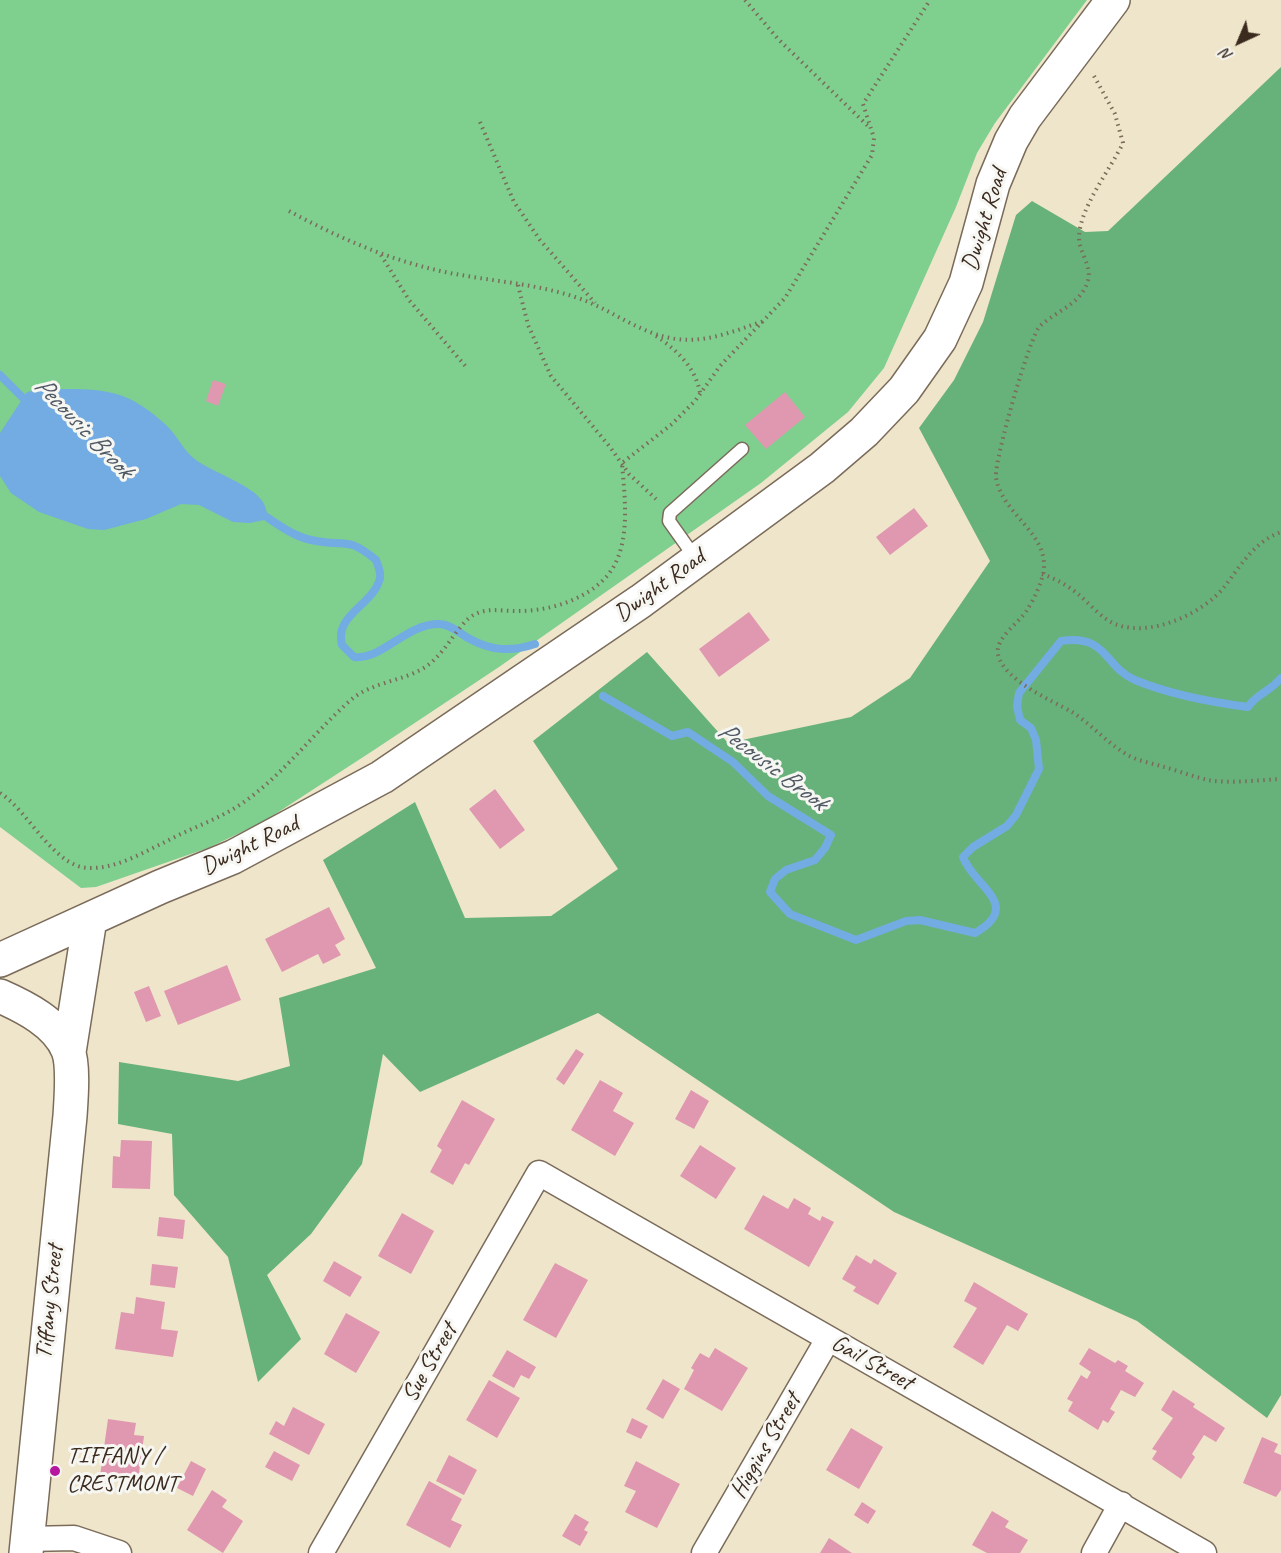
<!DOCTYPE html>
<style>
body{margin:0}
#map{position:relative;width:1281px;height:1553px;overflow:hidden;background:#efe5ca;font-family:Caveat,sans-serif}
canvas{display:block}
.north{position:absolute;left:1209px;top:12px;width:60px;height:60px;-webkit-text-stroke:4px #f6f6f2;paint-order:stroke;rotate:224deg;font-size:16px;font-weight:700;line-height:24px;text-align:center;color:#3b2a1e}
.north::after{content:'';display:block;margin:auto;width:21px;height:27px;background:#3b2a1e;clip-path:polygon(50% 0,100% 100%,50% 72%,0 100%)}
</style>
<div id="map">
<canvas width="1281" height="1553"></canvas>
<div class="north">N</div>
</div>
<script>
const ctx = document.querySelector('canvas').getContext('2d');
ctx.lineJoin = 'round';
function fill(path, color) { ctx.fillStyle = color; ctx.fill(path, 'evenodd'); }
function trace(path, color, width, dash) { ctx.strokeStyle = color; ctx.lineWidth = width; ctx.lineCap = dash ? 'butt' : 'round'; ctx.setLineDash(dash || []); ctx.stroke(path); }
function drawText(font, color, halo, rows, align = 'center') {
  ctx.font = font + ' Caveat,sans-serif'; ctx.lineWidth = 6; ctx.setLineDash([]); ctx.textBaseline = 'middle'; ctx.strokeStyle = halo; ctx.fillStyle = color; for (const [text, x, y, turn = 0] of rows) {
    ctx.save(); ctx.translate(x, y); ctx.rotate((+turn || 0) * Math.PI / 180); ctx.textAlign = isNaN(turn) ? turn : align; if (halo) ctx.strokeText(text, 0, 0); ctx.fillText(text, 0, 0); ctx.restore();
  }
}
const green = new Path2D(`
 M0,0h1087l-92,123 -18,30 -21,54 -72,161 -36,44 -87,71 -262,184 -125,83 -111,72 -55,26 -112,39 -15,1 -81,-61z`);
const forest = new Path2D(`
 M1281,67v1328l-14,23 -130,-97 -243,-109 -296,-199 -178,79 -37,-38 -21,110 -51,70 -44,41 34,64 -43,43 -30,-125 -54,-62 -2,-61 -54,-10 1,-62 119,19 52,-15 -11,-68 97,-30 -53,-108 92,-58 50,116 86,-2 67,-47 -85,-128 114,-89 81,91 123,-26 59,-39 80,-117 -71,-133 35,-48 29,-58 33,-107 16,-14 53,31 23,-1z`);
const water = new Path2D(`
 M42,389c55,0 82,-4 124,36 11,10 18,27 30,35 18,13 55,24 67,42 3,5 4,12 6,17l-19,4 -17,-1 -34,-17 -18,-1 -35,15 -42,11 -16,-1 -49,-17 -28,-19 -11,-17v-43l27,-41z`);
const stream = new Path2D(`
 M0,375l29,29
 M262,514c17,11 33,24 54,27 31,6 31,-5 60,19 2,5 5,13 4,18 -6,27 -46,36 -38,67l12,12c29,3 51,-33 85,-33 11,0 20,9 29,14 23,13 43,14 67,6
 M603,696l69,40 16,-4 45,30 35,34 63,39 -6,13 -10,12 -29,10 -11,9 -5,13 20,22 66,26 50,-19 14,-1 55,13c49,-28 -2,-47 -12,-76l10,-10 34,-21 9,-11 23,-46 -3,-29 -5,-12 -11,-8 -3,-14 2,-13 42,-52c47,-7 43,26 74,39 36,15 75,22 113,27 7,-12 23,-16 33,-29`);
const building = new Path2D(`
 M213,380l13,4 -8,22 -12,-5z
 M785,392l20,25 -39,32 -21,-24z
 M914,508l14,18 -38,29 -14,-18z
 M749,612l21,28 -51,37 -20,-28z
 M495,789l30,41 -25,19 -31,-40z
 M329,907l16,32 -10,6 6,10 -18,9 -5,-10 -36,18 -17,-33z
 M227,965l14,35 -63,25 -14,-34z
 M149,986l12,30 -15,6 -12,-30z
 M576,1049l8,5 -20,31 -8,-6z
 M600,1080l23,13 -10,18 21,12 -19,33 -44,-26z
 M691,1090l18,11 -15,28 -19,-10z
 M462,1100l33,19 -26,46 -4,-2 -12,22 -23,-13 12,-22 -5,-4z
 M121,1140l31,1 -2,48 -38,-1 1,-32 7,1z
 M700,1145l36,23 -20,31 -36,-23z
 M763,1195l25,14 6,-11 17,10 -3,6 12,7 2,-5 12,6 -25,45 -65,-38z
 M402,1213l32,18 -23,43 -33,-18z
 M159,1217l26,3 -2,19 -26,-3z
 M856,1255l15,9 3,-5 23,14 -19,32 -25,-14 3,-4 -14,-8z
 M334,1261l28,16 -12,20 -27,-16z
 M555,1263l33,17 -32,58 -33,-18z
 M152,1264l26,3 -3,21 -25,-3z
 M974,1282l54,32 -10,17 -11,-6 -24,40 -30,-18 24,-39 -13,-7z
 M136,1297l29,5 -4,27 17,2 -5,26 -58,-8 6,-37 13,2z
 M346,1313l34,19 -24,41 -32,-19z
 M715,1348l33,20 -26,43 -38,-22 10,-19 -3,-2 9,-15 9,5z
 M1089,1348l26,15 3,-3 10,6 -3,5 19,12 -9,14 -14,-7 -11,19 5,3 -7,11 -5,-3 -5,10 -30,-19 5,-9 -6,-3 14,-24 6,4 4,-7 -12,-8z
 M507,1350l29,17 -7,12 -8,-4 -7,13 -22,-12z
 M663,1379l17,10 -17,30 -17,-10z
 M489,1380l31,18 -23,40 -31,-18z
 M1173,1390l22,14 -2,3 32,21 -9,14 -12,-7 -12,19 3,3 -14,22 -29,-20 5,-8 -5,-2 21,-31 -12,-8z
 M293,1407l32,17 -16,31 -40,-21 7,-13 8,5z
 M632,1418l16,8 -7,13 -15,-7z
 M108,1419l28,4 -2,12 10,1 -6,45 -38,-5z
 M851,1428l32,19 -24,42 -33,-19z
 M1262,1437l16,7 -4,8 7,3v35l-5,7 -33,-14z
 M274,1451l26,14 -8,16 -27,-14z
 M449,1455l28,15 -13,25 -28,-14z
 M191,1461l15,8 -13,27 -16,-8z
 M636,1461l44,23 -23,44 -32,-16 11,-21 -12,-5z
 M429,1481l33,18 -11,21 11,5 -12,23 -44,-23z
 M212,1490l15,10 -5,7 21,14 -20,32 -36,-23z
 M862,1502l14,9 -8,13 -14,-9z
 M992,1511l17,10 -4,6 23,13 -8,13h-33l-15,-8z
 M575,1514l14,8 -5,8 4,2 -8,14 -18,-10z
 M829,1538l23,15h-32z`);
const path = new Path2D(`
 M745,0l33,39 91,88
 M1094,76l21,38 8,29c-13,27 -43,64 -44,94 -1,13 13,29 9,43 -6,24 -32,31 -48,46 -10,9 -46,135 -44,151 5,36 50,54 48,91 -1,13 -10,31 -17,42 -8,13 -32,28 -29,44 5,26 53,46 74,58 19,12 34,30 54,42 11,7 26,9 38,13 15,4 30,10 44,13 22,4 50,0 73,-1
 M480,122l34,80 26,38 55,63
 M289,211c50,27 100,49 156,61 43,9 88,11 130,25 35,11 64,37 101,42 31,4 58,-8 88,-18
 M381,255l28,45 58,68
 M518,285l10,40 23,51 59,71 19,27 27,25
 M656,336c20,13 40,32 44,57
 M1042,574c14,5 25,11 36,20 12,10 26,27 40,31 34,12 86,-12 107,-39 16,-21 30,-45 56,-54
 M0,793c30,19 54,76 91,75 27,0 53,-16 76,-27 26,-14 53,-22 77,-39 40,-28 71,-71 108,-103 19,-16 49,-18 70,-30 21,-12 30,-35 46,-50 16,-14 34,-7 52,-8 27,0 60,-10 80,-28 33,-28 25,-81 22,-120l50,-39 23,-23 25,-35 65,-68 87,-143 2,-17 -11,-34 67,-104`);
const service = new Path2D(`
 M696,559l-27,-38 1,-8 72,-64`);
const minor = new Path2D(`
 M27,1539l47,-1 45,15
 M321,1553l218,-380 665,380
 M704,1553l124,-214
 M1094,1553l27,-49`);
const secondary = new Path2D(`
 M0,960l160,-73 73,-30 149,-80 259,-176 181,-133 42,-36 40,-42 36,-51 26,-56 27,-99 18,-43 14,-24 88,-117
 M0,996c25,11 57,27 68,54 6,15 3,50 2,66l-44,437
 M69,1052l21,-133`);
const markers = [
 [55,1471,6,"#b5179e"]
];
const streetNames = [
 ["Dwight Road",985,220,-73],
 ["Dwight Road",660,586,-36],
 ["Dwight Road",250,846,-26],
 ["Tiffany Street",50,1302,-84],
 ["Sue Street",430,1363,-60],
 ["Gail Street",872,1363,29],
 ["Higgins Street",766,1446,-60]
];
const poiNames = [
 ["TIFFANY /",67,1457],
 ["CRESTMONT",67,1485]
];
const waterNames = [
 ["Pecousic Brook",83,428,46],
 ["Pecousic Brook",772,767,37]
];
fill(green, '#7fcf8f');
fill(forest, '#67b27a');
fill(water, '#73ace2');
trace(stream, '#73ace2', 8);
fill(building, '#e097b0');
trace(service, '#7a6b5a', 15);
trace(minor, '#7a6b5a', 27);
trace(secondary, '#7a6b5a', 36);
trace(path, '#7a6b5a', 4, [1.5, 4.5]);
trace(service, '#fff', 12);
trace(minor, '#fff', 24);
trace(secondary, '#fff', 33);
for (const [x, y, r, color] of markers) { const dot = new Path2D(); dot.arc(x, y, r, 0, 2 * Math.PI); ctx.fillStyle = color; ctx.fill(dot); trace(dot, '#f6f6f2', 2); }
drawText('24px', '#3b2a1e', '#f6f6f2', streetNames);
drawText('24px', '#3b2a1e', '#f6f6f2', poiNames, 'left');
drawText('italic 26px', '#4f5863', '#f6f6f2', waterNames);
</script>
